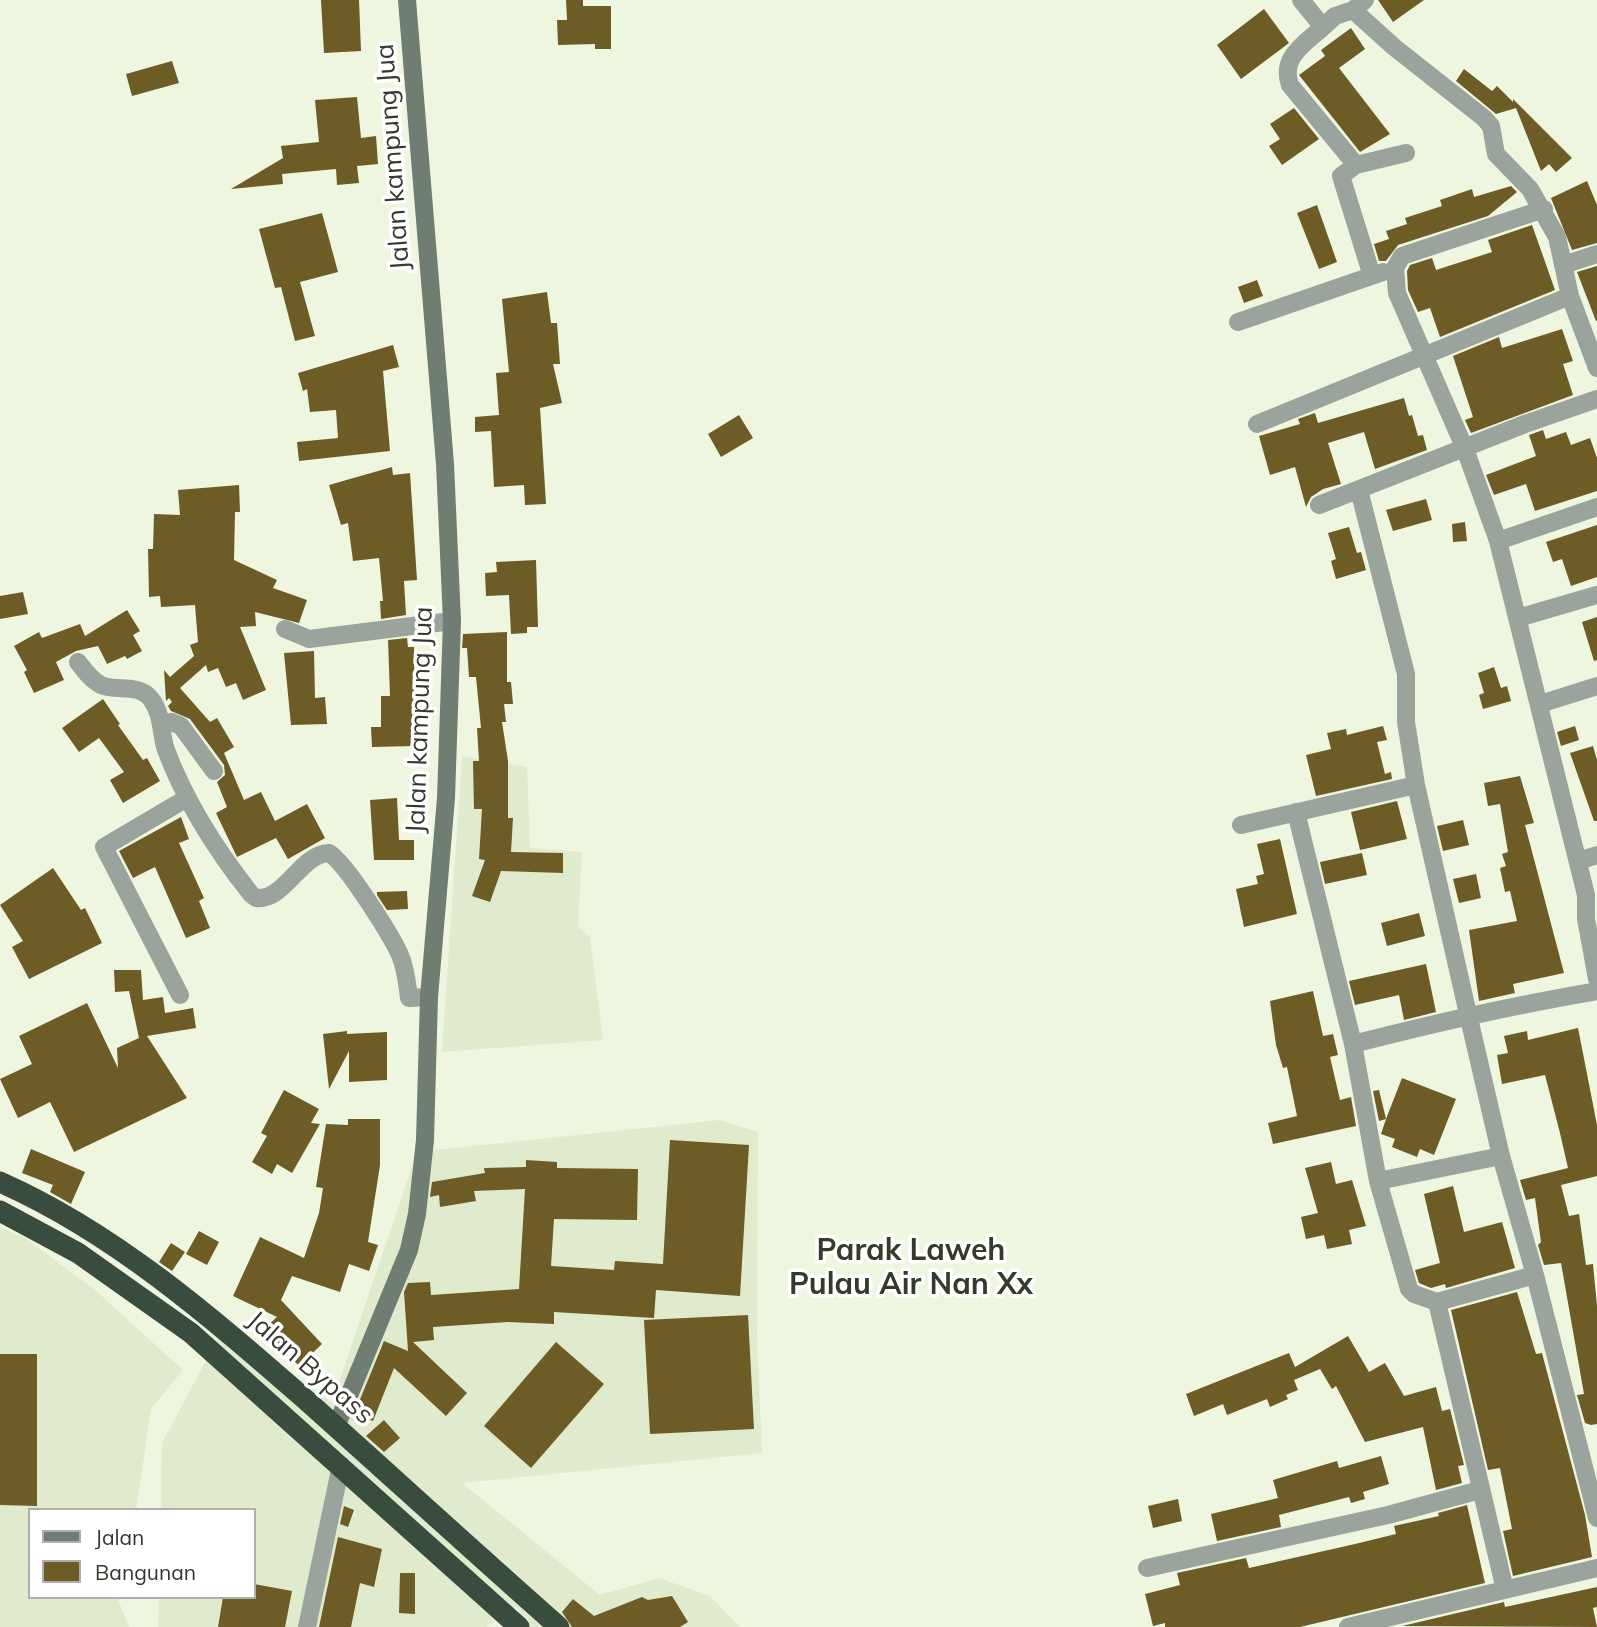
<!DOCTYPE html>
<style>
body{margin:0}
#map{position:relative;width:1597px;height:1627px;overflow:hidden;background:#eef6df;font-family:Mulish,sans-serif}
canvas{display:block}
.legend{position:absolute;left:28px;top:1508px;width:228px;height:91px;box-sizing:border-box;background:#fff;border:2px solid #aeafac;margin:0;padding:9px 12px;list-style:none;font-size:21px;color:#35382f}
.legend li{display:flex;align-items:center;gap:14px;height:35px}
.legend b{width:35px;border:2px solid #aeafac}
</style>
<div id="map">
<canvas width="1597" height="1627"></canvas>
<ul class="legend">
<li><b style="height:9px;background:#707d73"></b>Jalan</li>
<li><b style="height:19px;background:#6d5c25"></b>Bangunan</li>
</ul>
</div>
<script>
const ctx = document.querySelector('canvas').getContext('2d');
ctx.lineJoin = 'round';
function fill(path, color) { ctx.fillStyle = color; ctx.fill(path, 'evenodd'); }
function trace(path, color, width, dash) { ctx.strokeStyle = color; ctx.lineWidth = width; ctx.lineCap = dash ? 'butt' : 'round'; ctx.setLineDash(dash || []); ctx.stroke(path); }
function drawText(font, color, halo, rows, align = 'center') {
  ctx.font = font + ' Mulish,sans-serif'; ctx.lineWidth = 7; ctx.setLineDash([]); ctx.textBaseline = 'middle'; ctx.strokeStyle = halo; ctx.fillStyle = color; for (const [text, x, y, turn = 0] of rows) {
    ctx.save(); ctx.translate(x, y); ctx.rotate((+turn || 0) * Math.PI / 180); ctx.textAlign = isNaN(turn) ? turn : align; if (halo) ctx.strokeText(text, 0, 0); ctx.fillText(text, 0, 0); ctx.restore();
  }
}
const built = new Path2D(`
 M462,756l65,11 3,81 52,4 -4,75 12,10 13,103 -161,12z
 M720,1120l38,12 -1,207 5,114 -300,30 138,112 59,-17 51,18 30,31h-216l-7,-20 -31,20h-328l1,-30h95v-87h-93l1,-67 63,-118 107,78 85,-251z
 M0,1228l24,9 70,52 89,81 -32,39 -15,101h-106v87h87l12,30h-129z`);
const building = new Path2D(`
 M321,0h38l2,51 -37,2z
 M566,0h17v6h28v43h-16v-5l-37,1 -1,-25h10z
 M1378,0h46l-31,22z
 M1264,9l25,34 -48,36 -24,-34z
 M1351,28l14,21 -26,19 51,66 -30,18 -61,-77 26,-19 -4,-6z
 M172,61l7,22 -47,13 -6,-22z
 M1464,69l28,22 5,-5 16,16v-3l59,59 -16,14 -7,-8 -8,7 -25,-63 -20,6 -40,-33z
 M357,97l4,41 15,-2 2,28 -21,2 2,17 -22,2 -1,-16 -54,5 1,10 -52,5 52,-31 -2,-12 38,-4 -4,-42z
 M1294,108l25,31 -37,26 -13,-19 11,-7 -10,-15z
 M1587,181l10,24v38l-25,7 -21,-52z
 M1511,186l6,6 -29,24 -90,29 -12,16h-7l-5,-17 15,-5 -3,-8 21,-7 -2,-6 37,-12 -2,-6 32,-11 2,8z
 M1317,205l20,57 -18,7 -22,-56z
 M322,213l16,59 -38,10 15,54 -20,5 -14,-54 -6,1 -16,-59z
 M1532,225l23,65 -115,47 -10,-29 -12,4 -10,-22 -1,-19 3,-6 22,-7 4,12 56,-18 -4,-12z
 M1597,266v55h-1l-19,-49z
 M1257,280l6,16 -19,7 -6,-16z
 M547,292l4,31h6l3,41h-7l9,39 -22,5 6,96 -21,1 -1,-20 -30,2 -3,-56 -16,1v-15l24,-2 -3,-42 13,-1 -7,-73z
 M1562,329l11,32 -10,3 10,31 -102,38 -6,-13 8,-3 -20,-61 46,-19 3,11z
 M393,345l6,22 -16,4 7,80 -91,10 -2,-19 41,-4 -2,-28 -26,2 -3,-23 -4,2 -5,-18z
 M1404,398l5,18 3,-1 6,21 5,-1 4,15 -52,19 -11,-37 -36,11 13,41 -18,5 -12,8 -5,10 -11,-40 -25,8 -11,-39 41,-12 -2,-5 17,-6 3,10z
 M739,415l14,23 -32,19 -13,-23z
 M1543,430l3,9 20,-7 5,13 19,-7 7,20v33l-62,20 -9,-27 -32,11 -8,-20 50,-19 -7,-21z
 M392,467l1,8 17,-2 7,107 -13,1 2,34 -25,4 -1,-18h3l-4,-43 -26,3 -5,-38 -7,2 -12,-40z
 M239,485l1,27h-5l-1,48 43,20 -4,8 34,12 -8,23 -44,-11 1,14 -16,1 26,63 -23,10 -7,-17 -10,4 -8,-19 -10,4 -2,-7 -26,23 30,34 7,-4 17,29 -10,6 20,47 17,-8 14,29 32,-17 18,34 -37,21 -12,-21 -39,19 -21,-44 11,-6 -10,-25 8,-7 -1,-10 -34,-46 -19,-8 -3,-5 4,-4 -3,-4 -3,3 -2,-31 6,7 24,-21 -4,-11 8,-3 -3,-37 -34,2 -1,-11 -11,1 -1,-48h5l1,-35 26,1 -2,-25z
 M1426,499l6,21 -39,11 -7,-21z
 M1465,522l2,19 -14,1 -1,-18z
 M1597,525v52l-26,9 -9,-27 -9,3 -7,-20z
 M1349,527l8,26 4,-1 5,18 -30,9 -5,-18 5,-2 -8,-26z
 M536,560l2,67h-11v6l-16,1 -2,-39 -23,1 -1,-23 12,-1 -1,-10z
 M23,592l5,22 -28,5v-23z
 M127,610l13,21 -7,4 9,16 -15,8 -2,-3 -18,8 -9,-18 -22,5 -20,11 8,18 -30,13 -10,-21 3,-2 -13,-24 25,-14 3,6 38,-14 5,12z
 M1597,617v43l-3,1 -12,-39z
 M507,632v50h4l2,22h-9l2,18h-4l6,39v57h5l-2,34 52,1v20l-62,-2 -11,31 -18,-6 13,-36 -6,-1 3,-50h-8l-1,-48h6l-2,-33h4l-5,-51h-7l-2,-29h-5l1,-14z
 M407,638l1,9h6l1,99 -43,1 -1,-20h10v-31h9l-2,-56z
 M314,651l1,47 10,-1 2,27 -36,1 -7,-72z
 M1494,667l7,21 6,-2 4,15 -28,8 -4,-14 5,-2 -6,-20z
 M103,699l17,25 -2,1 25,35 4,-2 13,23 -37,22 -13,-23 14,-8 -25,-34 -20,14 -17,-24z
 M1383,726l4,14 -10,2 8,32 6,-2 1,7 -76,17 -10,-41 25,-6 -4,-16 19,-4 1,6z
 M1575,726l4,14 -18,6 -4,-14z
 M1593,746l4,14v61h-3l-24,-68z
 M1520,776l14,47 -9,2 39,148 -51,11 2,9 -36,8 -10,-71 48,-9 -7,-30 -5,1 -5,-24 6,-2 -4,-12 6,-2 -8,-48 -12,2 -4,-23z
 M397,798l2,42h15v20h-40l-4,-60z
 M1397,801l10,38 -47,11 -9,-38z
 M181,817l8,22 -10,4 25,55 -5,3 11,27 -24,10 -31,-71 -22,11 -14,-27z
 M1463,820l6,25 -26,6 -6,-25z
 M1280,839l17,75 -53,13 -8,-38 22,-5 -2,-8 8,-2 -7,-30z
 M1362,853l5,22 -42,9 -5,-22z
 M53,868l28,42 4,-2 17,35 -73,36 -17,-32 11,-6 -23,-36z
 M1476,874l5,24 -22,5 -6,-24z
 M407,891l1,18 -21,1 -10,-15v-3z
 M1419,913l6,23 -38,10 -6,-23z
 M1426,964l10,48 -32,8 -5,-25 -44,10 -6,-24z
 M114,970h27l2,30 20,-3 2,16 28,-5 3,20 -49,8 40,62 -113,54 -24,-50 -32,16 -18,-39 32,-15 -13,-28 68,-33 31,65 -1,-20 22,-10 -10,-47 -14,1z
 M1313,991l10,45 10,-2 5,21 -8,2 10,43 11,-3 5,29 -83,18 -5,-21 29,-7 -10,-49 -4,1 -7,-23 -6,-44z
 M1578,1028l19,97v51l-36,9 8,31 10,-2 7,51 7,-1 4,42v118l-6,1 -6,-2 -8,-28 7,-1 -23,-131 -17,2 -6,-20 3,-3 -6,-44 -9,2 -6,-20 48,-12 -8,-35 -15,-58 -43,9 -5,-29 11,-2 -4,-17 23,-5 1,9z
 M347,1031v3l40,-2v48l-38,2v-31l-20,38 -6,-55z
 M1402,1078l54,21 -22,56 -14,-6 -3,8 -25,-10 3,-8 -14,-5 5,-15 -7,2 -6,-30 6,-1 7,29z
 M284,1090l35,19 -8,14 9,1 -28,49 -15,-9 -5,10 -20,-12 15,-26 -6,-3z
 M348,1119h32v46l-12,77 10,3 -9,26 -20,-7 -9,28 -48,-16 -11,24 41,44 -23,22 -35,-37 13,-12 -44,-21 27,-59 44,21 15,-45 4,-25 -7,-1 10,-63 22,1z
 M670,1140l79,5 -9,151 -84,-6 -2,28 -100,-6v12l-46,-2 -75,5 1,13 -21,2 54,51 -21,23 -52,-48 -21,53 -19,-7 30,-73 24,10 -4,-59 4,-9 22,-1 1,13 88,-6 6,-100 -51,2 2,10 -36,6 -1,-12 -9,2 2,-15 53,-9 -1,-5 42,-1v-7l31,2v6l81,1 -1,51 -83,-1 -3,47 63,4 1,-9 48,3z
 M31,1149l54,23 -14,32 -21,-12 3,-7 -31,-12z
 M1331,1162l5,22 16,-4 14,46 -17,4 3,14 -25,5 -3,-14 -18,4 -5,-22 17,-4 -13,-45z
 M1453,1186l11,46 38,-10 13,46 -69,20 -1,-4 -14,4 -12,-5 -4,-13 25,-7 -16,-69z
 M199,1231l20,11 -12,23 -21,-11z
 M171,1243l14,9 -13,19 -13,-9z
 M1517,1292l19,62 6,-1 43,162 7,42 -79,19 -10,-45 9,-2 -12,-61 -12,2 -37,-160z
 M748,1315l6,114 -104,5 -6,-114z
 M1348,1336l21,36 16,-9 19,33 32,-9 6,24 8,-2 14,56 -6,1 4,17 -26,7 -13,-63 -58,15 -29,-56 -4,3 -12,-20 -26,11 4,10 -12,5 2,4 -18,8 -3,-8 -40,16 -4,-11 -29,12 -8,-22 103,-41 6,14z
 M556,1342l48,42 -73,84 -47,-42z
 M0,1354h37v152l-37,-1z
 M384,1420l16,18 -16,14 -18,-16z
 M1381,1456l8,28 -26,8 2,7 -14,4 -2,-6 -70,18 2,12 -64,14 -6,-27 67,-16 -5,-18 64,-19 2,7z
 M1178,1499l4,22 -29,7 -5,-22z
 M1467,1505l18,78 -185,44h-135v-4l-12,3 -8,-32 35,-9 -3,-12 69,-15 3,10 106,-24 41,-10 -2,-8 45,-10 -1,-3z
 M344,1506l10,4 -6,17 -8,-3z
 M338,1537l44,12 -8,38 -14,-4 -9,44h-32z
 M400,1573h15v41l-16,-1z
 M254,1584l38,7 -7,36h-67l5,-30h31z
 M1597,1587v20l-4,1 4,19 -195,-1 102,-24 1,5z
 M672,1596l16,26 -8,5h-108l-10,-15 11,-13 21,17 48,-19 6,3z`);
const street = new Path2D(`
 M1301,0l22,27 12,-11 18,-6
 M1365,0l-12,10 41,37 90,71 7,8 5,28 34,35 27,48 13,59 27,72
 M1323,27c-19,17 -43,31 -33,58l66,80
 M1544,209l-142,47 -7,12 2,25 68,156 33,92 88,354v24l11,60
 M1563,265l34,-11
 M1372,276l-31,-100 15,-11 50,-12
 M1238,322l145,-50
 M1257,424l313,-128
 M1359,490l47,184v48l10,63 52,229 33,142 34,119 62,243
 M1319,505l206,-81 72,-25
 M1498,541l99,-34
 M1518,618l79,-23
 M285,629l24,10 143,-18
 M78,662c6,8 13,18 23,23 16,7 38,-2 50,14 12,16 9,33 15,51 20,53 50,100 85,144l5,4c29,3 44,-44 73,-45 17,10 62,82 71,102 6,14 7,28 9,43l20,-1
 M1540,704l57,-18
 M162,723l10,-1 9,4 33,45
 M1296,812l57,232
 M1241,825l175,-40
 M1578,861l19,-6
 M180,995l-76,-148 83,-49
 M1378,1181l123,-25
 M1535,1275l-98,27 -23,-8 -5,-5 -31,-108 -25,-137c81,-21 162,-39 244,-53
 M1437,1302l68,288
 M1147,1568l241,-53 92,-25
 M307,1627l34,-162
 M1348,1627l249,-59`);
const secondary = new Path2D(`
 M336,1427l73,-177 8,-36 8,-74 4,-143 17,-199 6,-177 -7,-157 -38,-464`);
const highway = new Path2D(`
 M0,1182c115,51 212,136 306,218 84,75 168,152 253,227
 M0,1211l78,42 113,80 328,294`);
const streetNames = [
 ["Jalan kampung Jua",393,157,-94],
 ["Jalan kampung Jua",420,720,-88],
 ["Jalan Bypass",310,1368,41]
];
const quarterNames = [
 ["Parak Laweh",911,1251],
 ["Pulau Air Nan Xx",911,1285]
];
fill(built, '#e0eacc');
fill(building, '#6d5c25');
trace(street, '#9aa39c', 18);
trace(secondary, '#707d73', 18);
trace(highway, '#3a4c3e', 21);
drawText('26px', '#35382f', '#fff', streetNames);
drawText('bold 30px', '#353b29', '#fff', quarterNames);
</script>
